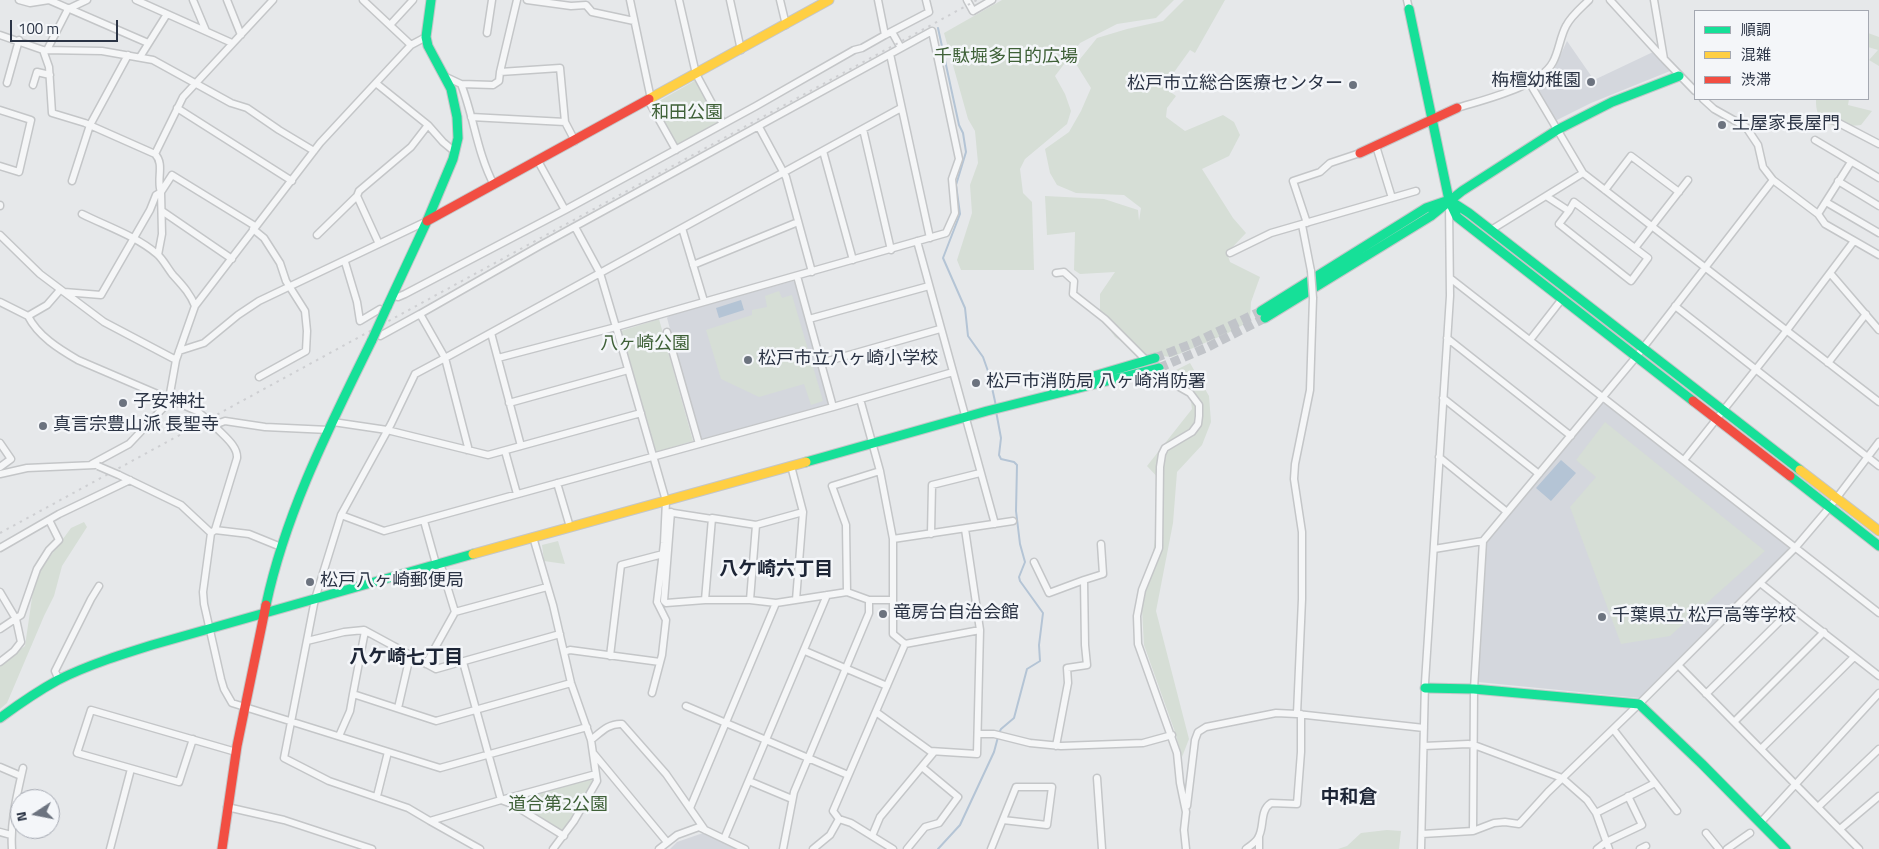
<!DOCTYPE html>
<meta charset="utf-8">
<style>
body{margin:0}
#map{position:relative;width:1879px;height:849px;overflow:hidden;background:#e6e8ea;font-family:"Titillium Web","Noto Sans JP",sans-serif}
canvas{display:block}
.legend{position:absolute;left:1694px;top:10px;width:175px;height:90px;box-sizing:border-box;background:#f4f6f9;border:1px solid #a4a8b1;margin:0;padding:6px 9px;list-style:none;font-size:15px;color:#2b3445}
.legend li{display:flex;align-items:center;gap:10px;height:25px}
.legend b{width:25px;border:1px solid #a4a8b1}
.north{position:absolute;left:10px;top:789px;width:50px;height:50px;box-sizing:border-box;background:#f4f6f9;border:1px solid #a4a8b1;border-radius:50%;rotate:259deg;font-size:14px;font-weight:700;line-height:20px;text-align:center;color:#2b3445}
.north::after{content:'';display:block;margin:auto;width:18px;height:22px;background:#6c737f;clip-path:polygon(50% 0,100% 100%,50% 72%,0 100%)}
.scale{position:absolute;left:10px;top:20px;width:108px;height:22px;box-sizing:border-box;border:2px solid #2b3445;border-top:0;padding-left:6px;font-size:15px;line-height:18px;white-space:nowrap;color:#2b3445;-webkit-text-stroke:4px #f4f6f9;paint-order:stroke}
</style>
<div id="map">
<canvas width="1879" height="849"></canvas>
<ul class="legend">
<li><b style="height:6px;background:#16e098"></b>順調</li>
<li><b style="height:6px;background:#ffcf43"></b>混雑</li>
<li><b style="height:6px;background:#f24e42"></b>渋滞</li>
</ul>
<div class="north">N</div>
<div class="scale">100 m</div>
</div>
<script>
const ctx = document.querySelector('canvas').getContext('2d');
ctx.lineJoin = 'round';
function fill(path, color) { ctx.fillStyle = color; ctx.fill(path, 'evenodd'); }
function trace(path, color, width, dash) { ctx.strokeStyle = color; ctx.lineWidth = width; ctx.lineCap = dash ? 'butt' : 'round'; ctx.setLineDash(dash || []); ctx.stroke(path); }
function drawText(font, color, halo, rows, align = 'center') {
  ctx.font = font + ' "Titillium Web","Noto Sans JP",sans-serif'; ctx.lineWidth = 5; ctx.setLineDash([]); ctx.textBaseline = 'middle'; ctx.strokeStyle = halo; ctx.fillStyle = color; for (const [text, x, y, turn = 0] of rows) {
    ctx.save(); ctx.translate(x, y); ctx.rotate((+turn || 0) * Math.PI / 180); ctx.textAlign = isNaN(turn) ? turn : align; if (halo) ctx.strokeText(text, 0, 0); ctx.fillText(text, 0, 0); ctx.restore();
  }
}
const built = new Path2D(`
 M1567,41l27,39 59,-28 17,19 -79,32 -36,18 -18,-30 -1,-7 7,-5 12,-12z
 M793,281l3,2 33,119 -2,3 -124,35 -3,-2 -33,-120 2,-3z
 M1605,403l183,143v5l-148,147 -162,-16 8,-139 116,-139z
 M703,833l21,10 13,6h-67l7,-7z`);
const green = new Path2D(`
 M1002,0h172l-18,18 -39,6 -37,19 -25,33 10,18 6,17 -4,13 -42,35 -5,10 3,24 9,9 2,68h-73l-4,-10 15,-47 -2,-28 8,-22 -3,-32 -7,-12 -24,-86z
 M1184,0h41l-30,53 -5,-3 -23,32 5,5 -3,4 7,5 -9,12 -1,9 19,14 38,-16 11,7 6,13 -11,21 -27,13 31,49 13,15 -19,20 3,9 30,15 -9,25 -1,19 -22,12 -56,24 -32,-3 -25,-17 -15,-21v-22l15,-22 -35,2 -6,-4 1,-38 -28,3 -2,-39 59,3 34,11 1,11 2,-13 -17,-13 -48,-2 -19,-8 -7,-12 -5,-24 24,-17 12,-21 10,-23 -15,-24 21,-26 30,-9 36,-8z
 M1868,33l11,4v29l-10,-6 9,-10 -10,-3z
 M696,80l22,40v4l-38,21 -5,-2 -21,-39z
 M1816,99h33l-1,6 24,6 -11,14c-23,2 -46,5 -45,-26z
 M779,291l3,7 10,-3 31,106 -12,4 -7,-21 -45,13 -38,-18 -15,-49 46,-15v-5l15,-3 -2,-11z
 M659,319l34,122 -37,11 -35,-121z
 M1190,363l19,33 2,26 -9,23 -25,27 -4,51 -17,88 33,128 -7,18 -7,-25 -31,-87 -2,-35 12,-64 9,-63 -16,-17 45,-57 -3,-24 -13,-15z
 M1605,422l160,129 -95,85 -49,8 -51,-137 26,-30 -20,-17z
 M84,522l3,5 -25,39 -8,30 -10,20 -37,87 -7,6v-45l25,-18 10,-69 36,-49z
 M558,541l7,23 -21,-3 -2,-16z
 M591,778l2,3 -18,33 -14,17 -46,-28 -1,-4z
 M1387,830l14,1 -2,18h-61l9,-3 14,-13z`);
const water = new Path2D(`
 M741,300l3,10 -25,8 -3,-10z
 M1561,460l15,13 -25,28 -15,-13z`);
const stream = new Path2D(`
 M938,28l21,97 4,8 3,19 -10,33 4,29 -17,44 22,50 3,28 15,21 6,17 7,32
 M996,411l5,27 -2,17 2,4 13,3 3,3 -1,46 4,33 5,18 -6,15 1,4 23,32 -4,32 1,16 -13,8 -13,49 -13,11 -2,4
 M938,849l22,-24 34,-73 4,-15`);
const secondaryTunnel = new Path2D(`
 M1155,358l39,-15 67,-32
 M1159,368l49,-21 57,-29`);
const street = new Path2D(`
 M19,0l11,3 19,-3 99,43
 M136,0l96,43
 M193,0l13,31
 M227,0l14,35
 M363,0l48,45
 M527,0l44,6 15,-1 6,7 42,9
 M630,0l21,99
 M679,0l17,74 27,50
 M730,0l11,50
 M780,0l6,25
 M878,0l7,35 44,-23 -3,-12
 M967,0l6,11 19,-11
 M1407,0l2,9
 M1610,0l53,58
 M1654,0l10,59 31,32
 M390,25l23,-25
 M892,32l9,16
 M487,33l5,-33
 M0,35l43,15 59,1 51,9 78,43 16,5 32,22 35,21
 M43,50l6,17 3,46 33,10 70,31c10,10 1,26 6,38l1,42 -4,21
 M47,50l21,-41 19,-9
 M890,54l40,184
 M140,57l27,-43
 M500,72l17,-72
 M446,77l15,7c13,33 16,69 33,101
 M1529,82l54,91 296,229
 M7,83l12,-43
 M377,84l51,41 15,17 12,10
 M461,84l32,1 6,-4 1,-9 60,-4 5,54
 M33,85l4,-13 13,3
 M1703,99l11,10 32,18 12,18 5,22 10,13 45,34 7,10 54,31
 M648,100l28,50
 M177,108l115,73
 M1457,108c25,-8 83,-21 96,-46 6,-11 7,-25 13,-36 5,-10 15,-18 23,-26
 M0,110l31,10 -12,52 -19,-6
 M471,117l94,5 10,19
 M1833,120l46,24
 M759,127l27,50 26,95
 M863,129l28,121
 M1815,140l64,38
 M1376,146l16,52
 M823,151l30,109
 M155,154l28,-57 90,-97
 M72,181l18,-56 38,-70
 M1838,181l41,25
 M1605,190l26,-34 48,36
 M357,196l22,48
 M1546,196l23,15 -10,13 72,57 17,-23 -74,-56 -5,9
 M1826,202l53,31
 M0,205v1
 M565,210l191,-104 98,-56 8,-2 23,-13
 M162,211l70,48
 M1818,214l33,-52
 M1307,223l-14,-42 27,-9 10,-9 30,-10
 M1302,225l9,46
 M682,228l22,73
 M253,229l11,9 16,25 6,18 19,30 2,20 -1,20 -47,26
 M1491,230l92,-57
 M0,235l40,39 64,48 72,38
 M317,235l40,-39 2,-5 52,-44 17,-22
 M917,241l78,283
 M1635,248l53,-68
 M1230,253l41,-20 145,-42
 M345,262l12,40 3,19 20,-12 5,3
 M693,265l105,-43
 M1056,273l8,-1 10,9 -1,13 32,25 42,42
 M1830,273l49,57
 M797,276l36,131 120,-35
 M1450,278l429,335
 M64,292l37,3 49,-85 6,-15 5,-3 11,-17 83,51
 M393,295l5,2 7,-3 160,-84 -27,-49
 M0,302l28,14 19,-11 13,-15
 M195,306l125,-163 91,-98 15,-8
 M1675,306l204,160
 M420,314l121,-69 391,-214 27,128 -7,20 3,34 -9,20 -330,94 50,174 -2,42 -7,59 9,18 -4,35 -10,38
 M28,316c10,20 31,33 50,44l91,39 7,-39 19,-54c-5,-13 -13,-21 -22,-31 -5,-6 -10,-16 -16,-21 -21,-18 -51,-28 -75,-40
 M809,319l120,-33
 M667,332l32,112
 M375,333l5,3 40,-22 25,44 456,-250
 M491,333l30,113
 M1447,338l124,98
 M1530,340l32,-41
 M179,351l25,-8 34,-28 21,-14 168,-80
 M498,358l118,-31 -16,-54 -25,-46
 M821,363l119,-34
 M1828,363l38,-49
 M1159,368l3,7 5,5 23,13 9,12v11l-1,8 -6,8 -27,16 -3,6 -2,13 -1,81 -17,42 -5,26 1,28 39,109 3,30 6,29 -2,18 2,19
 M1443,398l96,76
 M860,399l20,72 13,68v95l12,10
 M509,403l119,-33
 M333,422l54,8 101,25 153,-42
 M329,430l-64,-3 -40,-6 -11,4c7,9 24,20 23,33l-22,72 -4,3 -8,59 1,12 17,75 3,10 8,14 208,65 147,-41
 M0,443l11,16 -11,8
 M505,451l12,43
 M1439,457l68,55
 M1684,460l103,-130 67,-89
 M92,464l37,-20 35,-37 5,-8 28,12
 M791,466l12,46
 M0,474l27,-6 68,-3
 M119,475l62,30 30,28
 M557,483l13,44
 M667,512l45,7
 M671,512l-7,89 2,2 39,-3h45l26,3 71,-11 22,8h24
 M341,515l43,16 449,-124
 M424,521l12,43
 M215,530l34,4 32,13
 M931,534l1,-49 48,-12
 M533,537l20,68 18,78 20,57 6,41 -23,40 -21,28
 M893,539l120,-18
 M0,548l59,-34 71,-34
 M1434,549l49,-8 153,-184 137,-177
 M1034,562l15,31 35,-13 1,65 2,20 -20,3 1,15 -12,63
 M1084,580l19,-6 -2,-30
 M1760,583l119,93
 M0,592l16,27 5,23 -7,9 -14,11
 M847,592l-1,-67 -14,-39 48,-15
 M705,600l7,-82 44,7 47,-13 -7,88
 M750,600l6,-75
 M455,612l92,-25
 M0,629l21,-14 16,-46 12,-19 10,-10 -10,-20
 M307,641l37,-9 20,-2 72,39 124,-35
 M805,651l82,35
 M564,652l6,-2 90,12
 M610,656l11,-91 42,-11
 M463,662l38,138 -71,21 50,28
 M426,664l29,-52 -15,-49
 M1678,665l181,184
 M59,680l-4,-9 36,-72 8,-13
 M353,694l12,-63
 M1706,694l87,-86
 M686,706l162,69
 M398,708l12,-52
 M876,712l54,39 47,3 3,-124 -15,-101
 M1297,714l5,-115v-67l-8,-53 1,-15 15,-74 3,-92
 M1734,722l90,-90
 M1613,729l64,82
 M978,734h16l36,9 31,3 82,-3 29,-8
 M339,736l11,-25 3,-17 83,27 135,-38
 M193,739l-14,43 -102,-29 14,-43 145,42
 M591,740c10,-8 18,-17 31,-16l44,50 39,56
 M1424,746l44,-2 6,1 88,33 25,22 9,13 13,36
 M1761,749l93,-92
 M594,754l73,88
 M0,767l21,9
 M1097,778l5,71
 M749,781l43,18
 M377,796l11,-44
 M1187,806l8,-66 3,-8 8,-5 70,-14 21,1 127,14
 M227,807l57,13 88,29
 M1818,807l61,-58
 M690,808l86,-205
 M1596,813l59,-30
 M430,821l-22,-13 -79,-27 -45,-23 31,-159 26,-84 50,-91 24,-50 30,-16 23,89 -1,3
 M1761,822l118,-129
 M1840,829l39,-33
 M1473,831l1,-142 9,-148
 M0,832l11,3
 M1706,833l13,16
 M1422,834l51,-3 21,-8 11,-1 14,2 29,-32 91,-88 156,-156 34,-40 50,-66
 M564,836l-52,-32 -11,-4 95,-26
 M872,836l8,-19 54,-65
 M724,839l103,-244
 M12,849c-2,-27 5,-54 11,-81
 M110,849l21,-80
 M659,849l18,-14 22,-8 46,22
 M783,849l11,-57 75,-179v-13
 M813,849l17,-14 9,-16
 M893,849l-42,-26 -12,-4 -6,-8 72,-167 75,-14
 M907,849l18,-22 14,-4 19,-26 -36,-30
 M991,849l25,-62h36l-5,38 -44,-5
 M1246,849c4,-3 10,-7 12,-11 7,-11 1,-27 13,-35l26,1 4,-52v-38
 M1259,849v-12
 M1421,849l4,-166 25,-387 -1,-92
 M1597,849l9,-7 36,-17 -14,-29
 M1640,849l6,-3
 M1727,849l23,-16`);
const fast = new Path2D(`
 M1409,9l40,191 8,17 236,184
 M387,307l40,-86 26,-62 5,-21 -1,-21 -6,-28 -23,-43 -2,-9 5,-37
 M1261,311l165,-103 23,-8 20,13 331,257
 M1265,318l166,-102 31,-25 95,-61 55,-28 67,-26
 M1054,391l16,-8 85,-25
 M806,462l181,-51 172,-43
 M1790,476l89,70
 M266,605c20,-94 64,-179 106,-265
 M1425,688l49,1 165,15 63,60 84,85
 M0,718c19,-14 38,-27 58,-38 30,-15 62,-25 94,-35l321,-91`);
const slow = new Path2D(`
 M649,99l180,-99
 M1800,470l79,61
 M473,554l333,-92`);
const jam = new Path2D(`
 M1360,153l97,-45
 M427,221l222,-122
 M1693,401l97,75
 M222,849l15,-103 29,-141`);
const rail = new Path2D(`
 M0,533l977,-533`);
const streetBridge = new Path2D(`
 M1311,271l2,27
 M197,411l17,14
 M98,466l21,9`);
const fastBridge = new Path2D(`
 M372,340l15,-33`);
const markers = [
 [1591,82,5,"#6c737f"],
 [1353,85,5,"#6c737f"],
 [1722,125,5,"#6c737f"],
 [748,360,5,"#6c737f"],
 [976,383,5,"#6c737f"],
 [123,403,5,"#6c737f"],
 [43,426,5,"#6c737f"],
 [310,582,5,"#6c737f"],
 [883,614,5,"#6c737f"],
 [1602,617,5,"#6c737f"]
];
const parkNames = [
 ["千駄堀多目的広場",1006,58],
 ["和田公園",687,114],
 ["八ヶ崎公園",645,345],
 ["道合第2公園",558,806]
];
const poiNames = [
 ["栴檀幼稚園",1581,82,"right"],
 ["松戸市立総合医療センター",1343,85,"right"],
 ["土屋家長屋門",1732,125],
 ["松戸市立八ヶ崎小学校",758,360],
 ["松戸市消防局 八ヶ崎消防署",986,383],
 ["子安神社",133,403],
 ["真言宗豊山派 長聖寺",53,426],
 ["松戸八ヶ崎郵便局",320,582],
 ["竜房台自治会館",893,614],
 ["千葉県立 松戸高等学校",1612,617]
];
const neighbourhoodNames = [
 ["八ケ崎六丁目",776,570],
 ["八ケ崎七丁目",406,658],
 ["中和倉",1349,798]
];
fill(built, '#d4d7dd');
fill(green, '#d6ded6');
fill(water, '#b4c4d5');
trace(stream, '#b4c4d5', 2);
trace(secondaryTunnel, '#c1c4c9', 9, [9, 4.5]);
trace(street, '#c4c6c8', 9);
trace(fast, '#c4c6c8', 11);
trace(slow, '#c4c6c8', 11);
trace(jam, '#c4c6c8', 11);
trace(street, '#f5f6f7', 6);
trace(fast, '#16e098', 9);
trace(slow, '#ffcf43', 9);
trace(jam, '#f24e42', 9);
trace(rail, '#cecfd2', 2, [2.5, 5]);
trace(streetBridge, '#c4c6c8', 9, []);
trace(fastBridge, '#c4c6c8', 11, []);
trace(streetBridge, '#f5f6f7', 6);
trace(fastBridge, '#16e098', 9);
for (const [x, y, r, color] of markers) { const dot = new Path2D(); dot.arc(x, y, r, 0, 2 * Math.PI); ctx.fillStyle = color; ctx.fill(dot); trace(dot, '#f4f6f9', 2); }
drawText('18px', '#3f6138', '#f4f6f9', parkNames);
drawText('18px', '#2b3445', '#f4f6f9', poiNames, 'left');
drawText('bold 19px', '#1d2536', '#f4f6f9', neighbourhoodNames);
</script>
